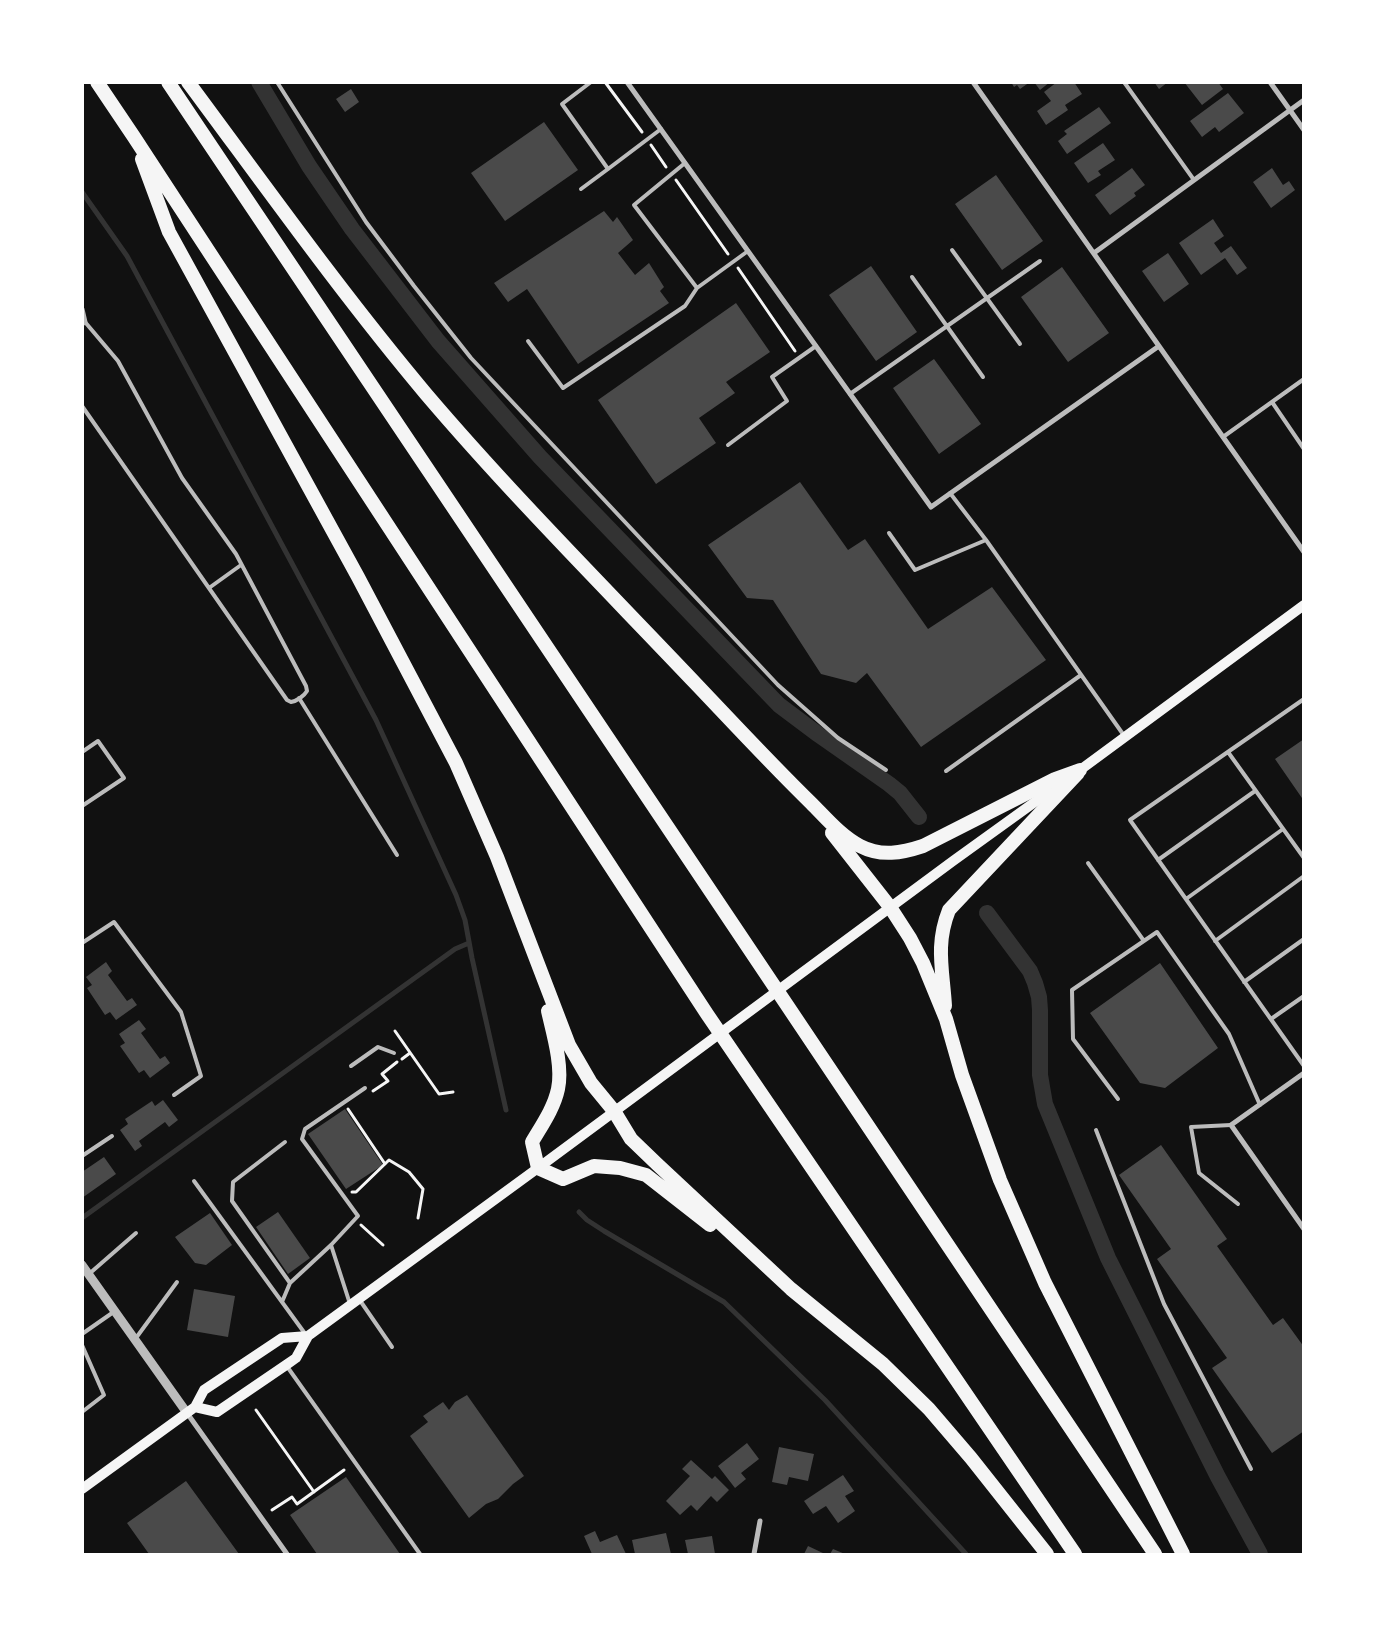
<!DOCTYPE html>
<style>
body{margin:0}
#map{position:relative;width:1386px;height:1637px;overflow:hidden;background:#111;font-family:"Varela Round",sans-serif}
canvas{display:block}
.frame{position:absolute;inset:0;border:84px solid #fff;pointer-events:none}
</style>
<div id="map">
<canvas width="1386" height="1637"></canvas>
<div class="frame"></div>
</div>
<script>
const ctx = document.querySelector('canvas').getContext('2d');
ctx.lineJoin = 'round';
function trace(path, color, width, dash) { ctx.strokeStyle = color; ctx.lineWidth = width; ctx.lineCap = dash ? 'butt' : 'round'; ctx.setLineDash(dash || []); ctx.stroke(path); }
function fill(path, color) { ctx.fillStyle = color; ctx.fill(path, 'evenodd'); }
const stream = new Path2D(`
 M82,192l45,64 249,464 80,175 9,25 7,38 34,152
 M579,1212l8,8 17,11 120,71 101,98 141,154
 M82,1218l373,-269 14,-6`);
const canal = new Path2D(`
 M259,82l50,84 43,63 86,112 102,116 239,248 40,30 70,49 11,9 19,24
 M987,913l43,58 5,12 4,14 1,13v65l5,29 63,154 110,219 42,77`);
const building = new Path2D(`
 M1011,82h19l-10,7 -3,-4 -3,2z
 M1034,82h16l-10,8z
 M1057,82h17l8,12 -17,11 3,5 -22,15 -9,-14 14,-10 -7,-9z
 M1154,82h14l-9,7z
 M1184,82h34l5,7 -21,16z
 M351,89l8,13 -14,10 -9,-13z
 M1228,93l16,20 -25,19 -4,-5 -13,10 -12,-16z
 M1099,107l12,16 -44,31 -9,-13 9,-7 -3,-3z
 M544,122l34,48 -73,51 -34,-48z
 M1103,143l12,17 -17,11 3,4 -13,8 -14,-20z
 M1132,168l13,17 -11,8 2,3 -26,19 -15,-20z
 M1272,168l11,17 6,-4 6,9 -24,18 -18,-26z
 M996,175l47,66 -41,29 -47,-66z
 M604,211l9,11 4,-5 16,23 -15,13 17,22 14,-12 15,24 -4,4 9,12 -91,61 -51,-75 -19,13 -14,-19z
 M1213,219l11,17 -10,7 7,10 10,-7 16,22 -10,7 -12,-17 -24,17 -22,-32z
 M1168,253l21,31 -25,18 -22,-31z
 M871,266l46,66 -41,29 -47,-66z
 M1062,267l47,66 -41,29 -47,-65z
 M736,303l34,49 -44,30 9,11 -36,25 17,25 -60,41 -58,-84z
 M934,359l47,65 -42,30 -46,-66z
 M800,482l48,68 17,-11 63,90 64,-42 54,73 -125,87 -54,-74 -11,10 -35,-9 -48,-74 -26,-2 -39,-53z
 M1304,739v62l-29,-42z
 M106,962l6,9 -4,4 19,26 5,-3 5,7 -21,15 -6,-8 -5,3 -18,-27 5,-3 -6,-8z
 M1160,963l58,85 -53,40 -25,-5 -50,-70z
 M139,1020l7,9 -5,4 19,26 5,-3 5,7 -20,15 -6,-8 -5,3 -19,-27 5,-3 -6,-9z
 M163,1100l15,20 -9,7 -4,-5 -26,19 3,5 -7,5 -15,-21 8,-6 -3,-5 27,-18 3,5z
 M345,1109l38,56 -37,24 -38,-55z
 M1161,1145l66,94 -10,7 56,79 10,-7 21,29v84l-32,22 -60,-85 15,-10 -70,-99 14,-10 -52,-74z
 M104,1157l12,17 -34,24v-26z
 M278,1212l32,46 -22,16 -32,-47z
 M210,1213l22,32 -26,20 -11,-2 -20,-26z
 M194,1289l41,7 -7,41 -41,-7z
 M467,1395l57,81 -11,8 -15,15 -12,5 -17,14 -59,-82 18,-14 -5,-6 20,-14 6,8 6,-8z
 M747,1443l12,16 -18,14 5,6 -11,9 -17,-22z
 M779,1447l35,7 -6,27 -19,-4 -2,8 -15,-3z
 M691,1460l21,19 3,-3 14,14 -12,12 -6,-6 -14,15 -6,-6 -11,10 -14,-14 24,-25 -8,-7z
 M843,1475l11,16 -9,5 10,15 -17,12 -12,-17 -13,8 -9,-13z
 M346,1477l54,77h-83l-27,-39z
 M186,1481l53,73h-90l-22,-31z
 M595,1531l5,11 17,-7 9,19h-34l-8,-18z
 M666,1533l5,21h-36l-3,-14z
 M712,1536l3,18h-27l-3,-14z
 M808,1546l17,8h-21z
 M833,1549l12,5h-15z`);
const path = new Path2D(`
 M605,82l37,50
 M651,145l15,22
 M676,180l52,74
 M738,268l57,83
 M395,1031l44,63 14,-2
 M402,1059l8,-6
 M373,1091l15,-10 -6,-7 15,-12
 M348,1109l37,55
 M352,1192h4l33,-32 20,12 14,17 -5,29
 M361,1225l22,20
 M256,1410l58,82
 M272,1510l20,-13 5,7 47,-34`);
const service = new Path2D(`
 M277,82l89,140 48,64 57,72 307,327 60,53 48,32
 M591,82l-29,22 46,65 53,-40
 M1124,82l70,98
 M685,163l-51,42 63,83
 M581,189l27,-20
 M952,250l68,94
 M912,277l71,100
 M528,341l35,47 122,-82 12,-18 51,-37
 M850,394l190,-133
 M1272,402l32,47
 M82,406l205,294 4,2c6,-1 13,-6 16,-11l-1,-5 -70,-132 -54,-76 -64,-117 -33,-39
 M1223,437l81,-58
 M728,445l59,-44 -15,-24 44,-31
 M950,493l36,47
 M889,533l26,37 71,-30 139,197
 M209,588l32,-23
 M299,698l98,157
 M1304,699l-174,121 174,246
 M82,752l16,-11 26,37 -42,28
 M1228,752l76,106
 M946,771l135,-96
 M1158,860l97,-69
 M1088,863l56,78
 M1186,899l97,-70
 M1215,941l89,-65
 M82,943l32,-21 67,90 20,64 -27,19
 M1244,982l60,-43
 M1271,1019l33,-23
 M351,1066l27,-19 16,6
 M1118,1099l-45,-60 -1,-49 85,-58 72,102 31,71
 M1231,1125l-40,2 8,46 39,31
 M1096,1130l68,174 87,165
 M285,1142l-52,40 -1,19 58,82
 M82,1156l30,-20
 M194,1181l112,154
 M331,1245l19,59
 M89,1274l47,-41
 M359,1299l33,48
 M282,1302l8,-19 41,-38 27,-29 -56,-77 3,-10 60,-41
 M82,1334l33,-23
 M136,1338l41,-56
 M82,1345l22,50 -22,17
 M286,1365l134,189`);
const minor = new Path2D(`
 M627,82l304,425 228,-161
 M973,82l331,470
 M1270,82l34,48
 M1094,253l210,-153
 M82,309l3,13 -3,2
 M1304,1073l-73,52 73,104
 M187,1413l100,141
 M754,1554l6,-33`);
const tertiary = new Path2D(`
 M82,1265l105,148`);
const secondary = new Path2D(`
 M1076,773l228,-168
 M195,1407l22,5 69,-47 10,-7 12,-22 230,-168 415,-307 111,-80
 M82,1489l113,-82 9,-17 78,-52 26,-2`);
const motorway = new Path2D(`
 M97,82l37,55 573,877 368,540
 M168,82l987,1472
 M188,82c78,105 154,212 238,312 86,101 180,195 271,291 38,40 75,80 114,118 15,15 30,33 49,43 21,11 42,7 63,0l132,-67 25,-9
 M142,159l27,73 189,345 98,186 41,94 72,188 22,38 23,28 17,28 26,25 134,125 92,75 46,45 42,49 76,96
 M832,833l58,74 20,31 13,25 23,56 16,56 38,105 45,103 138,271
 M945,1006c-2,-35 -10,-61 4,-96l129,-137
 M548,1011c5,22 15,55 10,78 -4,19 -16,36 -26,53l6,26 25,11 31,-13 26,2 26,7 64,50`);
trace(stream, '#333', 5);
trace(canal, '#333', 16);
fill(building, '#4a4a4a');
trace(path, '#f5f5f5', 3);
trace(service, '#bcbcbc', 4);
trace(minor, '#bcbcbc', 5);
trace(tertiary, '#bcbcbc', 9);
trace(secondary, '#f5f5f5', 10);
trace(motorway, '#f5f5f5', 14);
</script>
